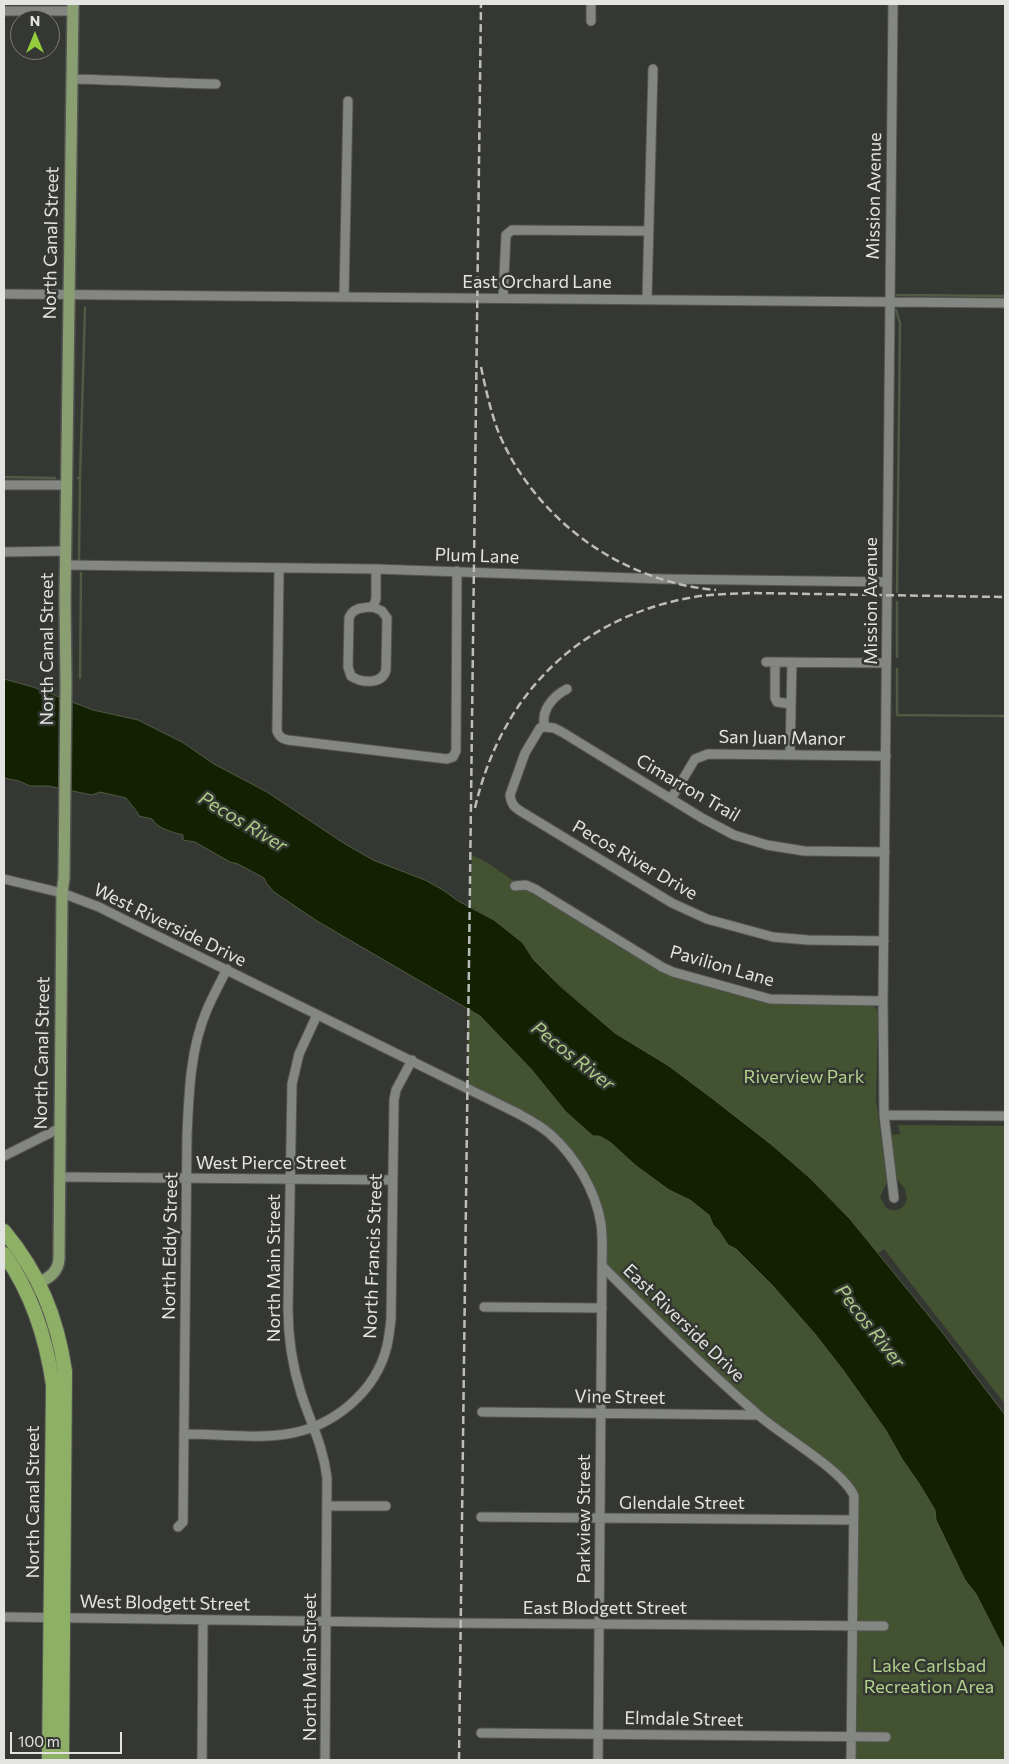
<!DOCTYPE html>
<style>
body{margin:0}
#map{position:relative;width:1009px;height:1764px;overflow:hidden;background:#353733;font-family:Commissioner,sans-serif}
canvas{display:block}
.frame{position:absolute;inset:0;border:5px solid #e3e4e2;pointer-events:none}
.north{position:absolute;left:10px;top:10px;width:50px;height:50px;box-sizing:border-box;background:#353733;border:1px solid #7b7c79;border-radius:50%;rotate:0deg;font-size:14px;font-weight:700;line-height:20px;text-align:center;color:#e3e4e2}
.north::after{content:'';display:block;margin:auto;width:18px;height:22px;background:#94cc3c;clip-path:polygon(50% 0,100% 100%,50% 72%,0 100%)}
.scale{position:absolute;left:10px;top:1732px;width:112px;height:22px;box-sizing:border-box;border:2px solid #e3e4e2;border-top:0;padding-left:6px;font-size:15px;line-height:18px;white-space:nowrap;color:#e3e4e2;-webkit-text-stroke:4px #353733;paint-order:stroke}
</style>
<div id="map">
<canvas width="1009" height="1764"></canvas>
<div class="frame"></div>
<div class="north">N</div>
<div class="scale">100 m</div>
</div>
<script>
const ctx = document.querySelector('canvas').getContext('2d');
ctx.lineJoin = 'round';
function fill(path, color) { ctx.fillStyle = color; ctx.fill(path, 'evenodd'); }
function trace(path, color, width, dash) { ctx.strokeStyle = color; ctx.lineWidth = width; ctx.lineCap = dash ? 'butt' : 'round'; ctx.setLineDash(dash || []); ctx.stroke(path); }
function drawText(font, color, halo, rows, align = 'center') {
  ctx.font = font + ' Commissioner,sans-serif'; ctx.lineWidth = 5; ctx.setLineDash([]); ctx.textBaseline = 'middle'; ctx.strokeStyle = halo; ctx.fillStyle = color; for (const [text, x, y, turn = 0] of rows) {
    ctx.save(); ctx.translate(x, y); ctx.rotate((+turn || 0) * Math.PI / 180); ctx.textAlign = isNaN(turn) ? turn : align; if (halo) ctx.strokeText(text, 0, 0); ctx.fillText(text, 0, 0); ctx.restore();
  }
}
const green = new Path2D(`
 M472,855l16,8 43,30 122,74 18,9 97,28 105,2 4,3 1,4 -2,87 11,82 -7,15 6,11c10,5 18,1 21,-9l-2,-10 -8,-10 -6,-44 9,-1 -2,-9 107,1v278l-121,-155 -6,4 -28,-34 -40,-41 -141,-112 -54,-33 -71,-62 -11,-12 -10,-16 -29,-23 -24,-14z
 M468,1008l12,8 51,53 35,43 33,24 11,6 25,23 34,25 21,10 19,15 4,9 6,7 9,14 8,4 36,36 43,49 28,36 42,60 17,29 16,23 17,28 1,10 29,60 11,14 29,57v109h-154v-269l-93,-76 -156,-149v-29l-9,-41 -36,-55 -89,-53z`);
const water = new Path2D(`
 M4,679l29,8 60,23 45,10 44,22 32,22 53,28 75,50 31,18 52,20 18,10 15,11 36,19 29,23 10,16 27,27 55,47 54,33 44,33 59,46 38,33 40,41 92,113 63,83v236l-29,-57 -11,-14 -29,-60 -1,-10 -17,-28 -16,-23 -17,-30 -42,-59 -28,-36 -43,-49 -36,-36 -8,-4 -9,-14 -6,-6 -4,-10 -19,-15 -21,-10 -34,-25 -25,-23 -11,-6h-6l-27,-24 -35,-43 -51,-53 -163,-95 -43,-29 -7,-8 -3,-6 -26,-14 -8,-2 -35,-20 -12,-2v-5c-11,-3 -25,-6 -31,-16l-13,-3 -2,-4 -11,-14 -26,-6 -8,3 -44,-9h-18l-11,-5 -15,-3z`);
const stream = new Path2D(`
 M897,295l108,1
 M896,310l4,13 -3,269
 M4,477l51,1
 M78,478h2l-1,81
 M80,478l5,-170
 M897,657v-55
 M897,669v46l108,1
 M80,678l1,-105`);
const minor = new Path2D(`
 M893,4l-10,997 1,114 10,83
 M4,11h69
 M591,21v-17
 M72,79c48,1 96,4 144,5
 M4,294l1001,9
 M344,297l4,-196
 M503,298l3,-63 6,-5 136,1
 M647,299l6,-230
 M4,485h62
 M4,552l61,-1
 M65,565l311,4 287,10 224,3
 M279,568l-2,163c2,6 5,8 11,9l159,19 6,-2 3,-6 1,-180
 M373,607l9,4 5,7 -1,52c-4,15 -25,13 -35,6l-3,-9 1,-49c4,-11 14,-10 24,-11z
 M373,607l3,-8v-30
 M766,662l120,1
 M775,662v36l2,4 14,2
 M545,727l-5,1 -15,25 -15,42c1,9 4,12 12,17l150,91 35,16 66,18 35,3 76,1
 M545,727l9,1 8,4 140,86 32,17 33,10 37,6 81,1
 M545,727c-5,-16 8,-31 22,-38
 M790,755l2,-93
 M671,799l24,-40 13,-5 178,2
 M4,879l58,14 37,14 28,14 390,192c11,6 23,12 33,21 25,22 46,57 51,90 2,14 1,28 1,42 50,50 100,100 154,147 24,22 86,56 98,83l-3,264
 M515,886l11,-1 9,4 127,78 11,5 97,27 113,2
 M317,1015l-18,39 -7,30 -4,224c0,29 4,57 13,85 10,31 22,52 26,85l-2,282
 M884,1115l121,1
 M4,1156l56,-28
 M60,1177l332,3
 M484,1307l118,1
 M482,1412l276,3
 M184,1434c33,0 70,5 103,0 46,-7 89,-42 100,-88 2,-9 3,-18 4,-27l3,-219 2,-10 16,-30
 M327,1506h59
 M481,1517l372,3
 M178,1527l5,-5 4,-387c2,-42 3,-84 19,-123 6,-15 14,-29 21,-43
 M4,1617l443,6 437,3
 M481,1733l405,4
 M202,1760l1,-140
 M598,1760l4,-494`);
const major = new Path2D(`
 M39,1283c11,-6 19,-11 20,-24l3,-366 2,-15 2,-195 -1,-83 8,-596`);
const highway = new Path2D(`
 M4,1231c35,42 53,86 61,140l-3,389
 M4,1254c28,39 42,83 49,131l-4,375`);
const rail = new Path2D(`
 M481,367c5,23 10,47 19,69 38,86 123,146 216,154
 M475,808c26,-113 103,-191 219,-211 18,-3 38,-3 57,-4l254,4
 M459,1760l22,-1756`);
const streetNames = [
 ["Mission Avenue",874,196,-89],
 ["North Canal Street",51,243,-89],
 ["East Orchard Lane",537,282],
 ["Plum Lane",477,556,2],
 ["Mission Avenue",871,601,-90],
 ["North Canal Street",47,649,-90],
 ["San Juan Manor",782,738,1],
 ["Cimarron Trail",688,788,30],
 ["Pecos River Drive",635,860,30],
 ["West Riverside Drive",170,925,26],
 ["Pavilion Lane",722,966,16],
 ["North Canal Street",42,1053,-89],
 ["West Pierce Street",271,1163],
 ["North Eddy Street",170,1246,-89],
 ["North Francis Street",373,1256,-88],
 ["North Main Street",274,1268,-90],
 ["East Riverside Drive",684,1323,44],
 ["Vine Street",620,1397,1],
 ["North Canal Street",33,1502,-90],
 ["Glendale Street",682,1503],
 ["Parkview Street",584,1519,-90],
 ["West Blodgett Street",165,1603,1],
 ["East Blodgett Street",605,1608],
 ["North Main Street",310,1667,-90],
 ["Elmdale Street",684,1719,1]
];
const parkNames = [
 ["Riverview Park",804,1077],
 ["Lake Carlsbad",929,1666],
 ["Recreation Area",929,1687]
];
const waterNames = [
 ["Pecos River",243,822,31],
 ["Pecos River",573,1056,38],
 ["Pecos River",870,1326,52]
];
fill(green, '#435331');
fill(water, '#132001');
trace(water, '#515b44', 1);
trace(stream, '#515b44', 2.5);
trace(minor, '#545553', 11);
trace(major, '#545553', 14);
trace(highway, '#545553', 16);
trace(minor, '#848681', 9);
trace(major, '#8a9f71', 11);
trace(highway, '#8eb066', 14);
trace(rail, '#bcbdbb', 2.5, [8, 4]);
drawText('18px', '#e3e4e2', '#353733', streetNames);
drawText('18px', '#b2d38d', '#353733', parkNames);
drawText('italic 19px', '#abcb86', '#353733', waterNames);
</script>
